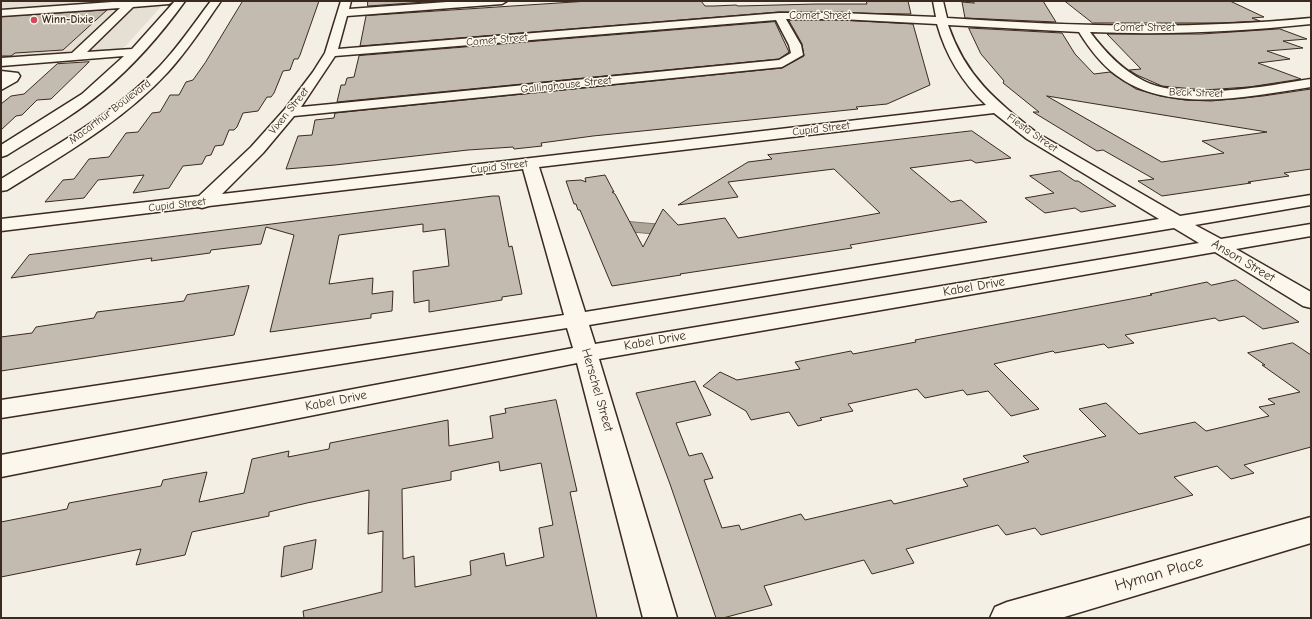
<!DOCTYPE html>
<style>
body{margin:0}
#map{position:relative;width:1312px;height:619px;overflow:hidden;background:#f3efe4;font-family:"Comic Neue",sans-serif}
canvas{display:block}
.frame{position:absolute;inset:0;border:2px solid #3b2a1e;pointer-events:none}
</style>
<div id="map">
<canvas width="1312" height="619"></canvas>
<div class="frame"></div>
</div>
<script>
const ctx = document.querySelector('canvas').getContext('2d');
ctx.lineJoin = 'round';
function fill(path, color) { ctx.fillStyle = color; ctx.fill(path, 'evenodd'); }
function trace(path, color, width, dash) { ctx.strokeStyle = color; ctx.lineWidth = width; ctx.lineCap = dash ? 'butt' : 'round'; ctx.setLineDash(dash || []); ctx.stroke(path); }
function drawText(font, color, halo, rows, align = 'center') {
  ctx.font = font + ' "Comic Neue",sans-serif'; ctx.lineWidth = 3; ctx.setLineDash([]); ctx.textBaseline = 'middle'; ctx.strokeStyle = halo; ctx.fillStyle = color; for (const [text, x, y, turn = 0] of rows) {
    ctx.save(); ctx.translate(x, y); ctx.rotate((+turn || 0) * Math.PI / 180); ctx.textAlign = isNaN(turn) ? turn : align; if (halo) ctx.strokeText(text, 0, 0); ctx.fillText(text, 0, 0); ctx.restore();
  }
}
const built = new Path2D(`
 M1,1h165l-45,50 -120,10z`);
const water = new Path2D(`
 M623,221l34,3 -3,10 -34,-3z`);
const building = new Path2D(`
 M243,1h76l-19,54 -2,4h-4l-4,11 -7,1 -9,22 -3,4h-4l-9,14 -15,2 -6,14 -3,3h-5l-6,15 -8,1 -4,9 -5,1 -4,8 -19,2 -14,22 -36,5 11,-18 -46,5 -14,18 -39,4 18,-22 11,-1 15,-20 20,-2 17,-24 12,-1 14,-19 8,-1 10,-17h9l7,-13 7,-2 12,-17z
 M368,1h72l-72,5z
 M589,1h112l4,5h9l22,-1 2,1 78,-2h51l-1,-3h42l3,13 -132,-2 -419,34 6,-30z
 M972,1h71l13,21 -91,-4 -3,-16 12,1z
 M1065,1h165l34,16 -12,1 8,3 -40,2h-127z
 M107,10l-44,40 -48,3 -4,3h-10v-39z
 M789,20h51l73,4 17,61 -43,19 -31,3 2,2 -265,27 -52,7 1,3 -28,3 -1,-2 -45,3 -133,15 -49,4 12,-33 14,-1 3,-15 19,-2 1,-5 447,-45 22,-12 -2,-12z
 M775,22l14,30 -10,7 -442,43 4,-17h4l2,-7 7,-1 5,-21z
 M969,28l93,5 13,21 19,20 16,-2 26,17 24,7 25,4 26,1 52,-5 48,-7v80l-27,4 5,3 -41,6 3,1 -89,13 -24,-15 16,-2 -51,-29 -6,1 -64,-39h6l-36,-29 1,-2 -23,-27zM1047,96l220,36 -65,9 22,12 -62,9z
 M1280,29l27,10 -24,2 20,7 -36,3 23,8 -32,4 43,16 -52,8 -45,3 -42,-4 -25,-11 -8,-5 12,-1 -34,-35h94z
 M89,62l-38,37 -14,1 -15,15 -6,1 -15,14v-26l10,-8 13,-2 33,-30z
 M972,131l39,27 -35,5 -5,-3 -61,8 41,34 10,-2 26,22 -137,23 2,3 -172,26 1,1 -69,11 -32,-76h-2l-2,-6h-2l-8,-23 15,-1 5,2 -1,-4 20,-3 9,17h-2l3,2 28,53 20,-38 15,16 47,-7 13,20 142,-25 -46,-44 -106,13 10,15 -60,8 70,-43 24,-3 -4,-4z
 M1060,171l15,10h3l38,25 -35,6 -6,-4 -30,5 -20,-15 29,-5 -24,-17z
 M493,196h6l10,51 3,-1 10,48 -20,3v3l-73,12v-12l-15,3 -1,-32 36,-5 -4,-37 -22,3v-8l-84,11 -10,49 44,-6 -1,16 21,-3 -1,20 -21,3v4l-101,14 24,-97 -28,-8 -5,17 -50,6 -1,3 -59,8 1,-3 -141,20 18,-23z
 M1236,280l63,42 -36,7 -19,-13 -25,5 -4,-3 -90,17 9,8 -26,5 -4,-4 -49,9 -2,-2 -55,12 -4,1 45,45 -28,7 -23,-25 -21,4 -4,-5 -38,8 -8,-9 -69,15 5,7 -33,7 2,2 -24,6 -9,-14 -38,8 -5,-9 -43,-25 17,-14 17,8 63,-11 -5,-7 56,-11 2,3 63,-12 -1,-2 237,-45 -2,-1 57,-12 4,3z
 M249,286l-15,49 -233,36v-34l31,-4 4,-6 58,-9 3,-6 87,-11 3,-6z
 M1293,343l18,12v92l-67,18 10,8 -23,6 -14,-13 -43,11 19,18 -152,40 -6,-7 -29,7 -8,-10 -92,24 8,14 -42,11 -8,-14 -100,26 8,19 -49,13h-7l-46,-134 -34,-91 59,-12 16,34 -35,8 13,33 13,-3 11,25 -9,2 18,48 17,-3 2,5 60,-16 4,6 86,-20 3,4 74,-18 -5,-7 66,-17 -6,-6 83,-20 -27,-27 27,-6 33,31 56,-12 11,9 63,-15 -10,-9 16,-3 -7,-5 32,-7 -38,-27h3l-17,-12z
 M556,400l21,91 -7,1 27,126h-293l-1,-7 79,-19 1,-61 -15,3 1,-44 -62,13 -38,9v4l-77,16 -7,23 -49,10 5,-16 -140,28v-55l66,-13 2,-6 92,-17 2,-6 44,-8 -8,30 45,-9 8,-34 37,-8 -1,6 41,-8 1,-6 118,-23 1,26 44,-8 -3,-22 16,-3 -1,-4zM499,462l1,9 41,-8 12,62 -14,3 5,29 -38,9 -2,-13 -34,8 1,14 -56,12 -1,-31 -11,3 -1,-70 49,-9v-8z
 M316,540l-4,29 -31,8 3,-30z`);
const minor = new Path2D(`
 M126,1h48l-5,3 -36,3 -46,45 45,-3 43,-48h10c-23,32 -52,65 -82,90 -30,25 -64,44 -96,64l-6,2v-12l81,-51 42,-38 -123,10v-8l71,-5 48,-45 -119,8v-6z
 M211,1h10c-17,24 -33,49 -53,71 -45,49 -105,83 -161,118l-6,1v-12c55,-34 114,-66 159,-113 19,-20 34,-43 51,-65z
 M341,1h10l-2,8 112,-8h46l-5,3 -155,12 -9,33 441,-36h61l96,4 -3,-16h10l4,17c121,8 242,12 364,0v6c-73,8 -147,11 -221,8 15,20 32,38 54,49 43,21 121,5 167,-2v8c-60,9 -142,28 -195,-12 -15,-11 -27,-27 -37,-43l-131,-7c18,52 47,75 89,108l143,83 131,-21v10l-116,20 26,14 90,-15v12l-75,13 75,43v16l-8,-2 -88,-54 -616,107 78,259h-34l-66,-255 -576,114v-22l572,-107 -6,-20 -566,90v-18l563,-85 -41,-146 -314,37 -7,2 -4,-1 -197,24v-12l198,-23 52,-49 34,-38 28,-37 12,-19zM786,19h54l97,5c9,32 25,58 49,81l-764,89 41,-41 31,-37 488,-49 21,-12 -2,-10zM776,20l13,25 2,8 -12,7 -478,47 34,-51zM994,113l33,26 132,80 -574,93 -46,-145zM1174,228l25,15 -604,101 -6,-19z
 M1,71l17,2 2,3 -3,5 -16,9z
 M1311,517v26l-250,75h-71l5,-11 12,-5z`);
const markers = [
 [34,20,4,"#d1495b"]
];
const farStreetnames = [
 ["Comet Street",820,16],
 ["Comet Street",1144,28],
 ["Comet Street",497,40,-5],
 ["Gallinghouse Street",566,85,-6],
 ["Beck Street",1196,93,2],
 ["Vixen Street",289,111,-51],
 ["Macarthur Boulevard",110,112,-37],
 ["Cupid Street",821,129,-7],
 ["Fiesta Street",1032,133,35],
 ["Cupid Street",499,167,-7],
 ["Cupid Street",177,205,-7]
];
const farPoinames = [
 ["Winn-Dixie",42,20]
];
const streetNames = [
 ["Anson Street",1243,261,31],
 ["Kabel Drive",974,287,-10],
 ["Kabel Drive",655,341,-10],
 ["Herschel Street",597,390,74],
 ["Kabel Drive",336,401,-11]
];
const nearStreetnames = [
 ["Hyman Place",1159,574,-16]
];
fill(built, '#e5dfd4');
fill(water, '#afa69a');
trace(water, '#817468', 1);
fill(building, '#c3bbb0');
trace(building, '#3b2a1e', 1);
trace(minor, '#3b2a1e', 3);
fill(minor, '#fbf7ec');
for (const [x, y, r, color] of markers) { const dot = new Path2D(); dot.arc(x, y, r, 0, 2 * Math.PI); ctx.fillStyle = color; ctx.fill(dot); trace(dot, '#fbf7ec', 1.5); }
drawText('11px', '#3b2a1e', '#fbf7ec', farStreetnames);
drawText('bold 11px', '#3b2a1e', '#fbf7ec', farPoinames, 'left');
drawText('13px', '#3b2a1e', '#fbf7ec', streetNames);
drawText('16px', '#3b2a1e', '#fbf7ec', nearStreetnames);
</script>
